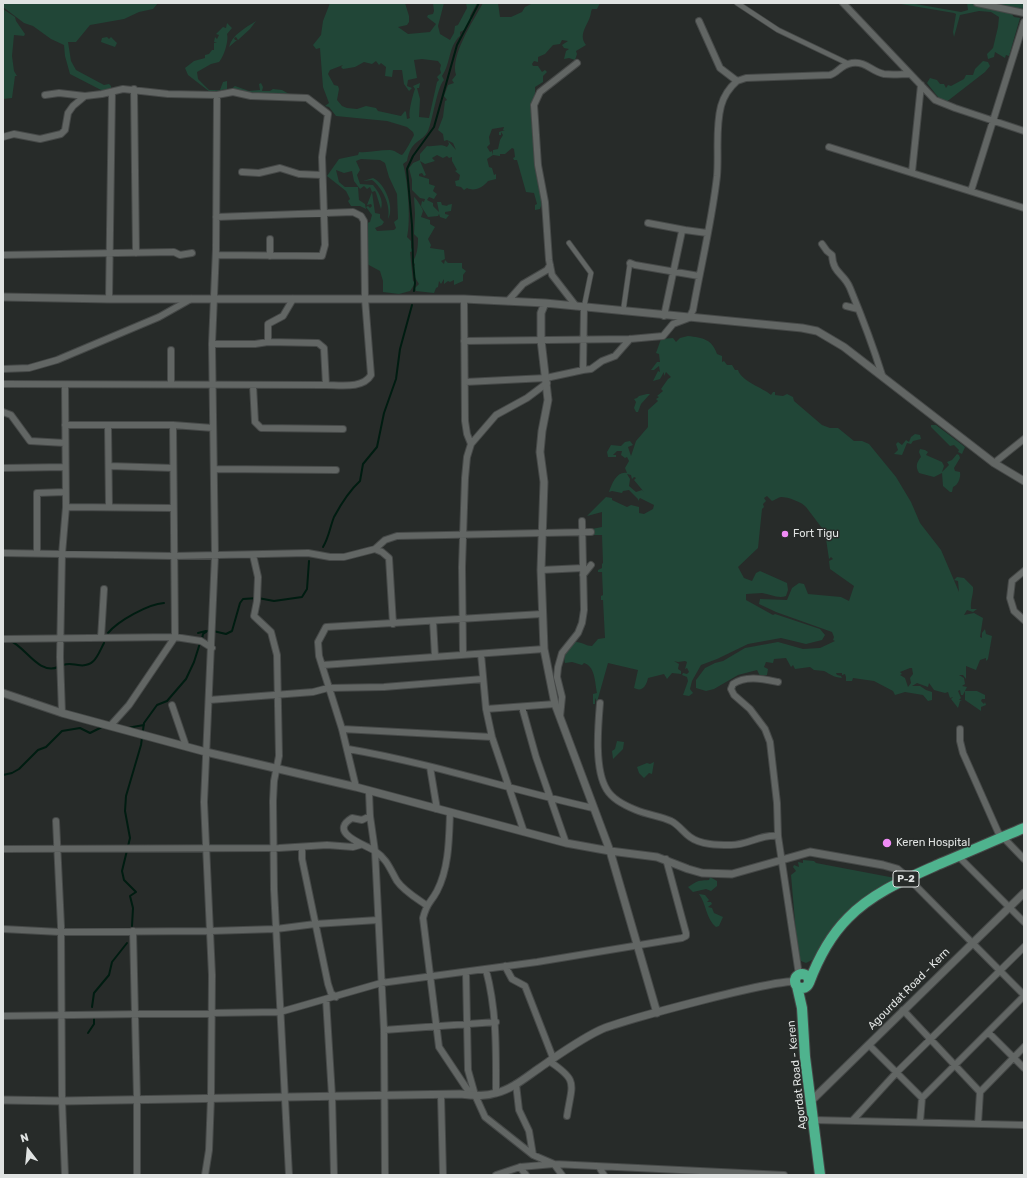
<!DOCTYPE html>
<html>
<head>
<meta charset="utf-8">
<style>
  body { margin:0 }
  #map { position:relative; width:1027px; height:1178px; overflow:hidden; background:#272b29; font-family:Rubik,sans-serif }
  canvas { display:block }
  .frame { position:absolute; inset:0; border:4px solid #e0e3e2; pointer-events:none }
  .north { position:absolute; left:8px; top:1130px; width:40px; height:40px; -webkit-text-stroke:3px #272b29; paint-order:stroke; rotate:344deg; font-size:11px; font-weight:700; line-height:16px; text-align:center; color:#e0e3e2 }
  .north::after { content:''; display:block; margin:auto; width:14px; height:18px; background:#e0e3e2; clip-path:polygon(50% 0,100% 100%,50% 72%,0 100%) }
</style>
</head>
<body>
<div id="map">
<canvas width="1027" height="1178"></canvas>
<div class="frame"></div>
<div class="north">N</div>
</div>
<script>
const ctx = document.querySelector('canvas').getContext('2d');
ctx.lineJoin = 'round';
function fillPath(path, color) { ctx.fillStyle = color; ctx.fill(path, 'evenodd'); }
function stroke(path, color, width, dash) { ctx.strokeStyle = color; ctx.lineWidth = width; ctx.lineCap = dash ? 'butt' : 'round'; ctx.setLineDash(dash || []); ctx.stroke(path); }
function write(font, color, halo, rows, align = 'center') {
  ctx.font = font + ' Rubik,sans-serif'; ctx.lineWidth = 3; ctx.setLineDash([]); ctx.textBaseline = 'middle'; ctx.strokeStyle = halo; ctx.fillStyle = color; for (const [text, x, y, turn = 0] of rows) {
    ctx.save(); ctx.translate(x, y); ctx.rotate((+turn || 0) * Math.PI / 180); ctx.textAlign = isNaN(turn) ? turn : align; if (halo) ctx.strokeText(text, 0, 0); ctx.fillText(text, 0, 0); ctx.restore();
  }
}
fillPath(new Path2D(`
  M3 3H158L153 9 139 12 124 19 90 25 76 42H68L71 61 76 70 104 85 109 84 111 86V88L103 91 70 74 65 56 64 45 51 39 33 26 24 23 3 7Z
  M330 3H405L409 16V22L407 25 398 27 408 34 430 32 436 24 427 17 428 15 433 14 434 11 433 3H444L438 26 440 34 450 40 454 33 455 26 458 25 467 8 466 3H477L470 16 472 20 468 23 466 29 460 32V36C448 47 451 63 442 76L444 80C437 87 433 119 428 131 422 143 411 139 407 161L403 164C408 180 411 222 407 237L411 241V248L414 251 410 252 413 281 416 282 410 291 399 294 383 292V281L380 271 367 264V223L370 222 372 215 366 207 368 206 370 208 372 206 371 204 367 205 372 192 370 187 367 189 364 186 360 189 354 181 352 171 344 173 336 170 339 182 345 187H358L359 200 365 204 366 209 360 206H351L348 201 350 199 346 191 327 176 339 159 358 155 359 152C368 153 379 150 390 150 395 150 398 154 402 155 405 153 412 139 414 135L413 132 407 127 387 121 336 116 329 107 325 106 329 103 323 87 320 48 316 49 313 45 321 35 323 21ZM422 59 438 61 441 65 440 69 441 73 437 77 439 80 437 82 429 118 419 117 420 99 417 88H419L420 83 413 86 415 89C413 94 408 113 410 118L407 119 406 112 405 111 401 116 378 111 376 108 366 106 357 109 347 108 342 106 337 100 339 89 338 86 334 85 328 74 330 70 343 65 341 67 343 69 355 67 364 62 372 64 376 61 379 65 381 63 386 67 385 76 392 77 393 70H402L404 84 409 91 412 88 407 86 408 80 417 78 414 60ZM361 159 380 160 385 163 389 177 397 194 398 219 394 222 396 228 394 230 377 231 375 228 382 225 384 222 380 218V214L375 213 372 192 375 191 376 193 381 209C384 200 378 191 373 185L360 184 357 175 360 170 356 161Z
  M483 3H498L500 17H511L522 12 525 7 533 3H600L597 9H592L591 12C590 24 577 33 586 45L576 51 577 54 575 60 569 58 564 59 566 51 569 49 564 48 562 45 568 41 562 40 560 44 553 45 545 54 538 57V62L534 61 532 64 533 66H538L542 72 545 70 547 72 543 76V82L535 87C536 93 532 109 532 117 531 135 536 154 538 172L536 174 543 200 540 209 535 210V205L537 204 534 193 526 192 517 160H514L513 158 515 157 514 149 512 148 505 154H500V156L493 155V150L498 149 500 140 503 135 501 132V135H499V132L505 130H503L504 127 492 129 489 137 490 144 487 147 490 152 492 151 493 155 487 159 489 167 492 168 494 175 496 174V179L488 181C483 187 475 192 467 188L464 190 461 187 456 186 455 181 459 180 460 175 455 171 457 170 452 161V157L449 158 447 156 443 158 437 155 432 158 435 161 425 164 420 161 426 175 424 176 422 173 419 174V176L429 179V184L435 186 433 191 437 194 434 199 429 197 427 200 433 203V206L439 212 437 202H441L442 205 448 206 447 205 452 204 451 211 445 212V214L449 215 446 219 440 217 439 214 438 216 428 217 421 206 422 201 424 202 425 199 420 198 412 190V180L409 168 413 163 420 160V154L427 146C434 147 441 143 447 147L449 144 448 141 456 150 453 143 447 140 444 141 443 134 438 130 443 117 445 101 447 100 444 96 448 85 454 83 452 80 456 75C450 56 473 21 483 3Z
  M895 3H910L961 12 968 10 967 3H976L1011 13 1014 17 1020 18 1009 56 1006 55 1005 58 995 52 994 57 988 59 987 54 993 48 998 27 999 17 991 12 979 11 960 15 954 37 953 32 956 14 954 13Z
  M980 3H1024L1022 11Z
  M3 9 15 17 16 21 25 34 24 36 14 35 12 56 14 71 17 76H15L12 98 3 99Z
  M256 21 250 29 238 40 236 37 234 38 235 40H237L229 47C232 35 245 28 256 21Z
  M227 23 232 28 227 34C229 40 224 57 219 62L211 64 197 72 198 79 209 90H220L223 82 227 81V89L210 92 188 75 185 68 194 61 205 58V55L209 54 212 50H214V43L217 42H214L215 37 217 39 219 35 216 34 223 27 226 28Z
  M107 37 109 39 111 37 117 43 115 47 101 42 102 38Z
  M983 61 988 62 990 66 985 72 945 103 938 97 927 83 930 78 937 80 940 84H944L946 88 948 85 951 86 964 79 966 75H973L975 69Z
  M261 83 263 87 262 91H270L273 89 282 90 289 94 254 93 231 89 235 86 249 91 260 90 259 84Z
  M373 178C385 183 395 208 388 219 391 206 383 188 372 180L363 181Z
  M414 197C416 198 423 209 423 211L421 217 430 220V224L435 227 428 239 431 245 430 248 444 250 445 259 441 261 444 264 445 260 448 263H462V268L466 271 463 275V281L454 285V280L450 282 448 281 444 284V279L441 284 439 281 438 287 436 288 434 293 416 291 415 288 419 284 414 276 413 267 415 265 413 261C417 255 418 248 418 238L414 234 415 214Z
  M688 336C703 338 712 339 717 354L722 356V362L724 361 727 365H732L735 370H738C742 382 762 387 771 395L773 392H775V395L783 396 787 394 793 397 794 401 822 425 830 428H838L854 441H862L869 444 896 477 911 502 920 523 941 550 959 592 958 581 954 580 957 577 964 578 973 587C974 593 970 601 971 609H977L973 612 967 610 964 615 974 613 983 618 980 637 982 638V633L985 629 986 634 992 636 988 659 986 661V658L980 660 976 670 966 666V679L963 675H959L964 678 965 684 962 686 967 687 963 695H961L960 690 958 691 961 698 959 700H962L960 701 958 708 951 699 953 697 950 698 948 692 945 693 934 690 929 683 928 687 917 683 912 686H920L926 690 932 692V700L928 701 923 695 905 692 895 695 893 691 874 681 853 678 852 681H846V677L845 674 842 675V673H836L837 675 841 676 842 678C833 677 830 674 824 671L814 670 810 667 795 669 793 665 791 667 786 658 774 659 773 663 766 662 764 667 768 669 767 675 760 676 757 670 738 675 714 689 706 691 696 688V680L705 668 715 663 723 661 745 648 778 642 803 649 820 648 835 641 833 640 834 637 832 632 776 612 759 604 760 599 787 600 792 588 799 583 804 584 808 594 841 597 849 601 854 586 830 569 829 561 833 559 831 557 829 559 825 532 806 507C802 502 788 497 781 497 779 497 775 500 772 501L767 496 764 498 766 501 763 504 764 507 762 509 758 548 738 567 744 578 752 581 756 573 760 571 787 583 788 590 786 596C778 599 770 594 762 593 757 593 751 594 746 594V600L773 615 775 614 820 629 825 635 822 640 806 644 781 638 748 644 717 659 701 665 692 681 690 689 693 693 689 696 683 695 688 681 687 677 682 675 683 673 687 674 689 672 687 668 685 669 687 662 685 661 678 662 674 661 679 664 678 669 681 671V674L672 673 667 679 664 674 648 678C646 687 642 692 634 688L638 670 608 663 597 702 595 698V704H593V694L597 693C595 682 595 666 584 663L582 665 572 662 565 663C563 656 566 642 576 642 582 642 586 646 592 646L598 639 605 638 603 600H601V596L603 595 602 572H598V570L602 568V564L603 563 602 535H592V533L587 530 602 527V512L587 516 606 497 612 498V500L627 507 631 505 639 507V513L644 514 653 509 654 505 640 498 638 501V499L629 490 623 491 622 493 612 491 609 492C612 483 617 471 627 473L625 468 629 461 627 457 625 458 621 455 622 451H617L613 455H616V457H608L607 452 611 445 621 446 625 442 630 441 633 445 628 447 631 456 636 441 648 427V410L658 401 656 399 659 397 657 396 663 391 661 389 668 379 671 377 666 372 664 376V372L660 379 653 381 658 371 660 372 659 366 654 370H651L657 362H660L659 354 656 353 661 339 673 338 676 342 680 338ZM627 474 631 475 632 479 634 477 636 478 634 480 644 492 642 490 636 492 629 486 630 479ZM910 668H912L913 674 910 678 911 683 908 687 905 678 900 675 902 674 900 672Z
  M647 394H650L641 404 638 412H636L634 408 636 402 634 399 637 398 639 396Z
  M931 425H936L965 447 962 454 958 452 959 450 954 445 950 446 931 427Z
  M915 434 920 435 921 439 913 441 911 444 907 443 902 455 894 454 898 450 896 444 898 442 902 445 906 440 909 442 911 437Z
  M920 449 925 450 928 452 926 455 942 462 944 466 942 472 949 465 947 462 952 460 957 454 959 455 960 458 954 468 955 471 960 472C961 478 958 485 953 487L952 492H950L943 486 942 473 934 477 919 473C915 466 917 462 921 457L919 452Z
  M965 691H977L985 695V699H982L981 701 984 704 985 702 986 705 981 707V711L965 700Z
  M617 741 624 742 623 749 613 759 612 751 615 749Z
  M654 762 652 774 649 773 644 778 639 773 637 767 647 763 650 764Z
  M803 860 814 861 816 863 895 878 858 902 844 915 814 959 806 963 801 961 798 956 791 875 796 871 793 867 794 865 799 867 798 862 803 863Z
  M710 877 717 881V886L711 891 706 889 693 892 688 887C698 881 695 881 709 880Z
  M699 894 705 895 709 900 707 902H711L712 904 708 907 712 908 714 913 723 917 719 926 716 927C706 919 706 903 699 894Z`), '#214637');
stroke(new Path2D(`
  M414 291 415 283 413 262 412 225 407 169 413 156 434 127 457 45 479 3
  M323 547C329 537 330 527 334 517 341 504 349 491 360 481L363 464 377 447 384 413 396 379 400 349 412 305
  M108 633C118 621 148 604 164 603
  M198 633 206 631
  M202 639 203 634 209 630 226 634 232 631 240 603 243 599 258 598 274 601 302 597 307 589 309 561
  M11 641C26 648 39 675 58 667
  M63 665C69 663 71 664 78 665 95 668 98 654 104 643
  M127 728 144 725
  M3 775 12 773 19 769 38 750 46 747 62 731 80 728 90 733 104 726
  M132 926 133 908 130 896 136 892 124 880 122 871 130 838 125 811 126 796 141 745 144 723 157 705 167 701 186 679 194 662 200 643
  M92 1007 94 993 109 975 112 962 127 943
  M88 1033 94 1024V1019`), '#001c11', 2);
const pedestrian = new Path2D(`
  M737 3 778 30 849 64
  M569 243 591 273 584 307
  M623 312 630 263`);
const minor = new Path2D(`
  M843 3 935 100 955 108 1024 131
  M977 3 1024 13
  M737 81 746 78 830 75C838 73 840 65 852 63 866 61 872 72 884 74 893 75 902 74 910 74
  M134 89 136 253
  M45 95 59 93 85 96
  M3 137 14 134 40 139 61 134 65 130 68 113 73 106 85 96 102 94 123 89 168 94 217 95 233 92 251 96 307 98 328 114 322 157 325 245 322 256 216 255
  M829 147 1024 208
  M242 172 259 173 280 168 299 174 322 175
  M912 172 921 85
  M971 191 1024 22
  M648 223 685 230
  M270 239V256
  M822 244 827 251 832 255C833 274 844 273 850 288 862 317 873 346 882 375
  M3 255 174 252 180 255 192 253
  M630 263 635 265 699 276
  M109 299 112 92
  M464 299 465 421 467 434 471 444
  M508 301 523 284 547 270 550 265
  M576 306 552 275 549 260 545 202 538 165 534 105 540 92 577 63
  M846 306 858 309
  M664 316 682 231 685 230 707 233
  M464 341 630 339 663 336 673 324 689 318 693 310C701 265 712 221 717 176 719 153 715 129 721 106 724 95 729 88 737 81L720 68 699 21
  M268 342V324L283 316 293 299
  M212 344H255L268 342 318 343 324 348 326 385
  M171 350V384
  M3 369 29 368 57 360 159 317 191 299
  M583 370 584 307
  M465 382 546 378 583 370 591 369 602 361 615 356 630 339
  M3 384 326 385C340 385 363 389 371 375L365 299 364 221 361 216 353 212 216 217
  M253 385 255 422 261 428 343 429
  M3 412 11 415 30 441 65 443
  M65 425H173L213 428
  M108 425 109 507
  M994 463 1024 439
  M109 466 173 468
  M3 468 65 467
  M215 469 336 470
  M66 507 173 508
  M375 549 382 552 389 558 393 624
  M3 553 173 556 308 553 330 557H344L375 549 385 540 397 536 591 532
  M37 553V493L65 492
  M253 555 258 577 257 601 254 616 271 632 277 655 279 756 274 781 273 801 274 889 289 1175
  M541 570 583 568
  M1024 571 1012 581 1010 598 1014 611 1024 620
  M583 575 591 565
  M433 621 435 656
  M101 638 104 589
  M3 639 175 637 201 641 212 648
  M463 654 462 567 465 478 467 457 471 444 496 415 527 398 547 383
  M481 654 486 709 492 737 524 832
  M323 665 544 649
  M778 682C763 679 746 675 733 684L731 689 734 695 750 709 765 729 770 742 777 803 778 836 799 975
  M209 700 313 692 328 688 384 687 483 679
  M600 703C598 726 594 770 607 790 613 800 626 806 636 810 648 815 660 816 671 821 679 825 683 832 690 837 701 845 718 845 731 845 748 845 761 834 778 836
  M172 705 186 746
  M522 707 536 757 566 843
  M486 709 555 704
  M62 713 60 657 62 554 66 507 65 385
  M560 717 562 697 557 677 558 667 562 653 578 633 582 623 584 610 582 521
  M111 725 129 705 175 637 173 425
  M342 729 492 737
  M960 729V741L963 753 998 832 1024 859
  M348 749C430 763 511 790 593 808
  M430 767 437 809
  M356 787 342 729 319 656 318 642 326 627 542 614
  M369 792 370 816 362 820 352 818C327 833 366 845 375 851L384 1030 385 1175
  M450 813C449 839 449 868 437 891 430 904 427 902 423 918L439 1047 471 1095
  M370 816 375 851C387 859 390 869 397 881 404 891 416 898 426 905
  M56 821 61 926 62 1101 65 1175
  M302 847V859L328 984 331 993 336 997
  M3 849 279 848 327 845 353 847 360 845
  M958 856 1024 922
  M908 878 1024 995
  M3 929 60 932 210 931 276 929 315 924 378 920
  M133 931 137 1099V1175
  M505 966 512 979 525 986 553 1058
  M486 970C497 1011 496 1051 496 1093
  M466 973 468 1070 475 1095 485 1117 533 1155
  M326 999 332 1096 334 1175
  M903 1010 980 1092
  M3 1016 280 1012 381 983 537 962 682 938 686 936V933L666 859
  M384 1030 496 1022
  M989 1033 1024 1068
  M869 1045 922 1098
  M549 1061C579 1081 572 1083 567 1116
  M516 1084 519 1110 529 1131 533 1155 554 1164 784 1175
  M441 1095 443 1175
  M813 1120 1024 1125
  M853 1120 897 1072 1024 947
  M920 1122 922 1098 1024 996
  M978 1124 980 1092 1024 1047
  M520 1167 526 1175
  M599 1167 604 1175
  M205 1175 209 1150 211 1097 212 975 204 802 215 555 212 344 216 249 217 95
  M496 1175 520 1167 554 1164 562 1175`);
const tertiary = new Path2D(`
  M3 297 109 299H464L545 303 802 328 817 331 844 347 994 463 1024 481
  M545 303 541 313V340L548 400 542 431 540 452 544 482 541 570 544 649 555 704 610 851 657 1013
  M3 693 62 713 206 752 356 787 566 843 610 851 657 857 688 869 702 873 732 874 810 852 883 865 897 869 908 878
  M3 1100 62 1101 460 1094C472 1095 484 1097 496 1093 512 1089 525 1078 538 1069 558 1055 579 1040 600 1030 619 1021 783 977 795 982
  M810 1102 1024 893`);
const trunk = new Path2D(`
  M795 981a7 7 0 1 1 14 0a7 7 0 1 1-14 0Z
  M809 983C818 959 830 936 848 918 872 893 906 879 937 865 966 853 995 840 1024 828
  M797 986 802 1008 805 1057 820 1175`);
stroke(pedestrian, '#464948', 6);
stroke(minor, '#464948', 8);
stroke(tertiary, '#464948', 9);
stroke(trunk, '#464948', 12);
stroke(pedestrian, '#626664', 4.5);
stroke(minor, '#626664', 6);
stroke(tertiary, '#626664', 7);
stroke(trunk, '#4fb38e', 10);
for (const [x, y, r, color] of [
  [785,534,4,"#f08bf5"],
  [887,843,5,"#f08bf5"]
]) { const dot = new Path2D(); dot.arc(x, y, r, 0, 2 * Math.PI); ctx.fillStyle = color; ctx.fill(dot); stroke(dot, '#272b29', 1.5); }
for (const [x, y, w] of [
  [906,879,26]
]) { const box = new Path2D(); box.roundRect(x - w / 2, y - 8, w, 16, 3); ctx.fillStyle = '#272b29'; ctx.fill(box); stroke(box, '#e0e3e2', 1); }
write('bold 10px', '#e0e3e2', null, [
  ["P-2",906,879]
]);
write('11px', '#e0e3e2', '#272b29', [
  ["Fort Tigu",793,534],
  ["Keren Hospital",896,843]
], 'left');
write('11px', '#e0e3e2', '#272b29', [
  ["Agourdat Road - Kern",909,989,-45],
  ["Agordat Road - Keren",797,1075,-96]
]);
</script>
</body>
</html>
